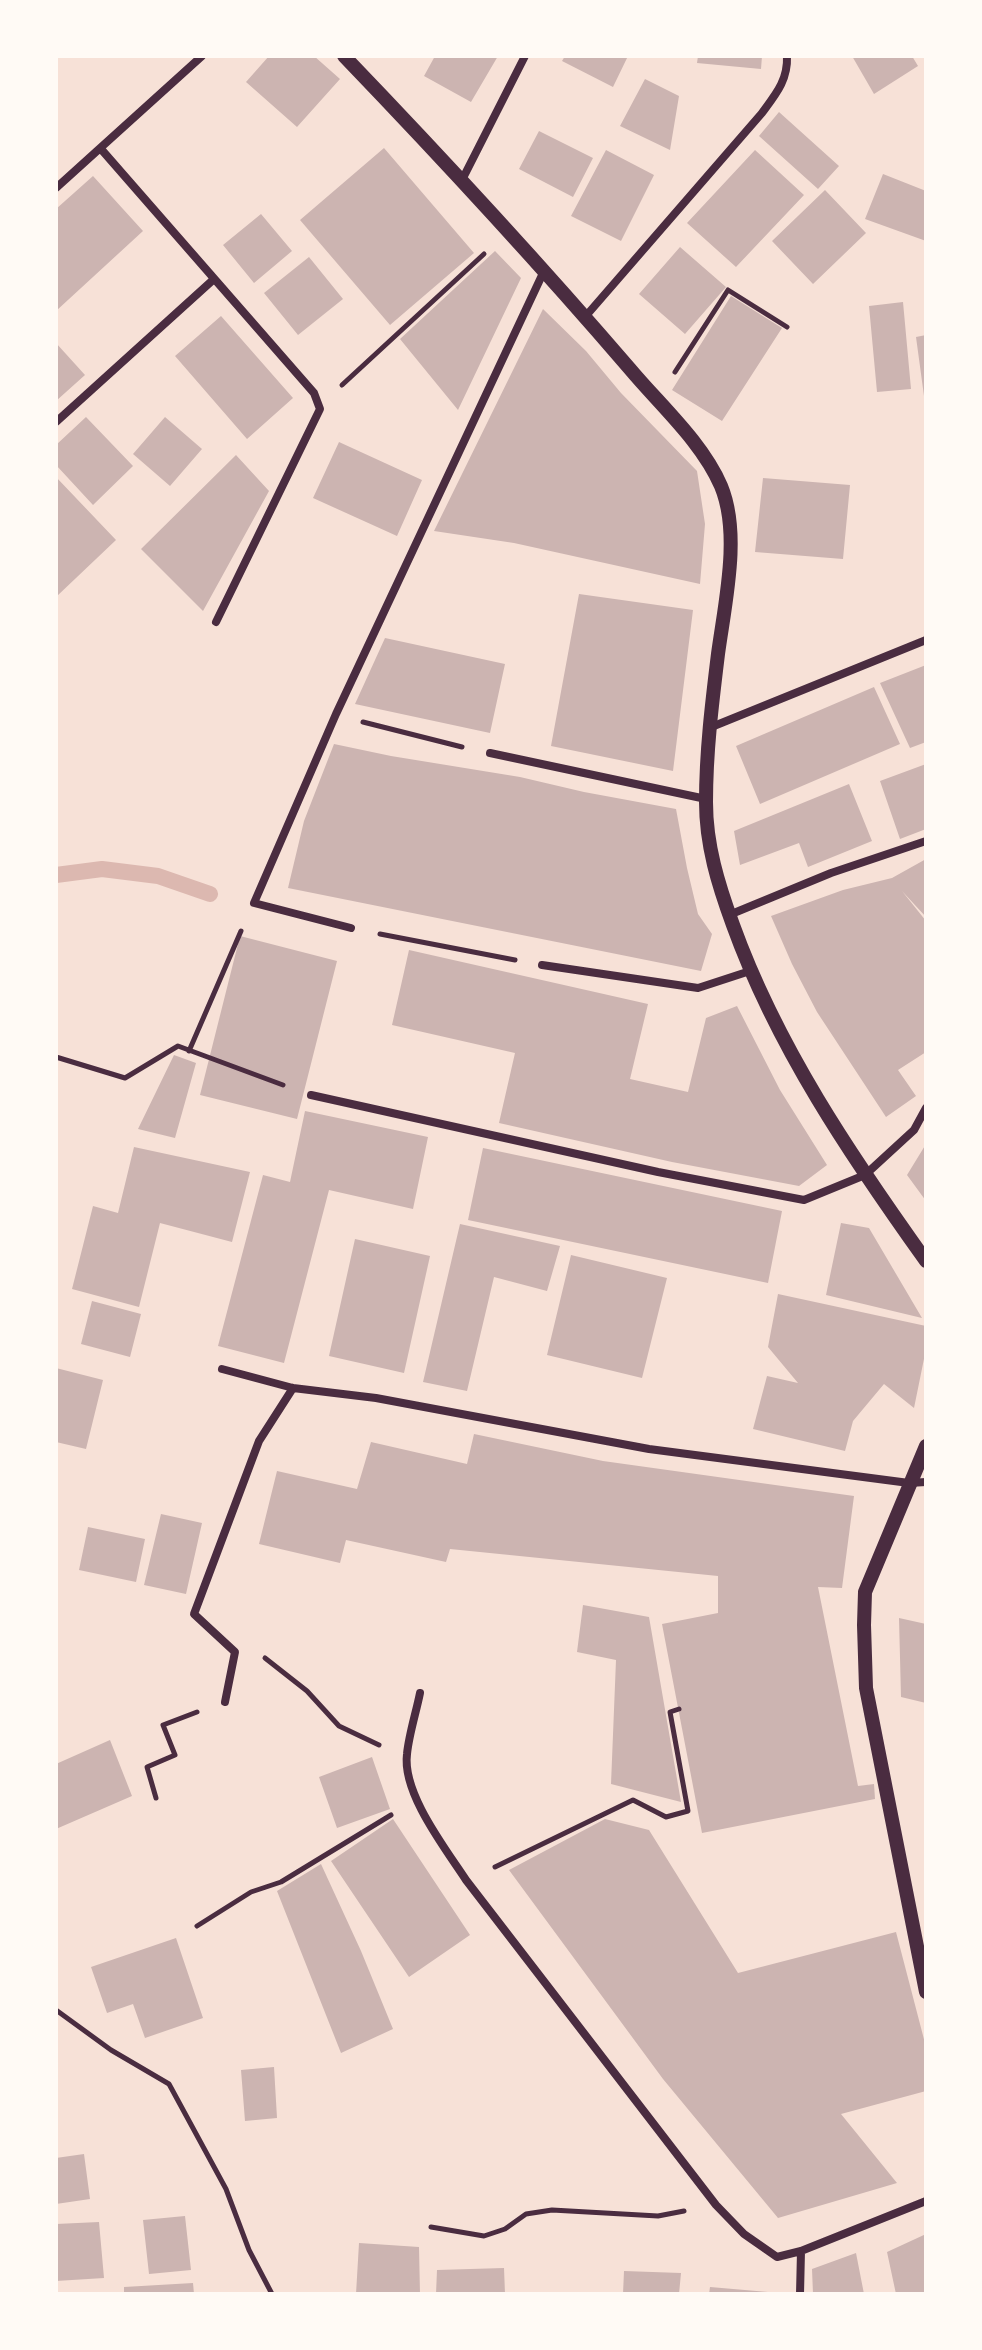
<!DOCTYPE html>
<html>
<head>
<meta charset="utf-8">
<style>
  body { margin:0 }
  #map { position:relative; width:982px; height:2350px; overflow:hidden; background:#f7e1d7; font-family:Poppins,sans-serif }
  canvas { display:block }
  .frame { position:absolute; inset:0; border:58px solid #fffaf5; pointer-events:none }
</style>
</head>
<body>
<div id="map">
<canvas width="982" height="2350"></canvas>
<div class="frame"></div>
</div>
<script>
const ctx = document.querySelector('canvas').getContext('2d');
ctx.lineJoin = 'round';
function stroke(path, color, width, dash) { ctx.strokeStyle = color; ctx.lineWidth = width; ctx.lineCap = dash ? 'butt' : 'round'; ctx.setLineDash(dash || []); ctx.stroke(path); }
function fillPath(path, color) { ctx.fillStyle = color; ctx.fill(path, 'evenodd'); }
stroke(new Path2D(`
  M56 875 102 869 158 876 210 894`), '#dcb8b0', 16);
fillPath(new Path2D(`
  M269 56H314L340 79 297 127 246 82Z
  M435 56H498L471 102 424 76Z
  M565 56H628L613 87 562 61Z
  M698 56H762L761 69 697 63Z
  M852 56H912L918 66 874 94Z
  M645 79 679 96 670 150 620 126Z
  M779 112 839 166 818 189 759 136Z
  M539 131 593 158 573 197 519 169Z
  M384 148 474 253 390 325 300 220Z
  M606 150 654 175 621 241 571 216Z
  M755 150 804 195 736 267 687 223Z
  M883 174 926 191V241L865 219Z
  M93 176 143 231 56 311V209Z
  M825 190 866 233 813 284 772 241Z
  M261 214 292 251 254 283 223 245Z
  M680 247 726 287 685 334 639 294Z
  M495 251 521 278 458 410 400 339Z
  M309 257 343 299 298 335 264 293Z
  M731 296 782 328 722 421 672 390Z
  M903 302 911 389 877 392 869 306Z
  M543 309 586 351 621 393 697 471 705 524 700 584 514 543 434 531Z
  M221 316 293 398 247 439 175 356Z
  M926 335V396H924L916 337Z
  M56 343 85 375 56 401Z
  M86 417 133 466 93 505 56 465V445Z
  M165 417 202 449 170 486 133 454Z
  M339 442 422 480 397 536 313 498Z
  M236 455 269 491 203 611 141 549Z
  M56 477 116 540 56 597Z
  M763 478 850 485 843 559 755 552Z
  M579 594 693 610 673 771 551 746Z
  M385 638 505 664 490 733 355 704Z
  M926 665V742L910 748 880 683Z
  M874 687 900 744 760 804 736 746Z
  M334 744 391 756 520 777 584 792 676 809 687 868 698 914 712 934 701 971 288 888 304 821Z
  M926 764V829L900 839 880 781Z
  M849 784 872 841 808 867 799 843 740 865 734 831Z
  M926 859V917L902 891 926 921V1052L898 1070 916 1096 886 1117 817 1012 792 964 771 916 843 890 892 878Z
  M240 936 337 961 297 1119 200 1095Z
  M409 950 648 1004 630 1079 688 1092 706 1018 737 1006 780 1090 827 1165 799 1186 672 1162 499 1123 515 1053 392 1025Z
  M174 1055 196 1063 175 1138 138 1129Z
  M305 1111 428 1137 413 1209 329 1190 284 1363 218 1346 263 1175 290 1182Z
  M926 1144V1201L907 1175Z
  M134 1147 250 1172 232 1242 160 1223 139 1307 72 1289 93 1206 118 1213Z
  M483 1148 782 1211 768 1283 468 1220Z
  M841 1223 869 1228 922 1318 826 1295Z
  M460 1224 560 1246 547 1291 494 1277 467 1391 423 1382Z
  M355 1239 430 1256 404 1373 329 1356Z
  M571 1255 667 1278 642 1378 547 1355Z
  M778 1294 926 1326V1349L914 1408 884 1384 853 1421 845 1451 753 1429 767 1376 798 1383 768 1347Z
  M92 1301 141 1314 130 1357 81 1344Z
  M56 1368 103 1380 86 1449 56 1442Z
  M474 1434 603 1461 854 1496 842 1588 818 1587 858 1786 874 1784 875 1799 702 1833 662 1624 718 1613V1576L450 1549 446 1562 346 1540 340 1563 259 1544 277 1471 357 1489 371 1442 467 1464Z
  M161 1514 202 1523 186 1594 144 1585Z
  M88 1527 145 1539 136 1582 79 1570Z
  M583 1605 649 1617 681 1802 611 1784 616 1660 577 1652Z
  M899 1618 926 1624V1703L901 1697Z
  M110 1740 132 1796 56 1829V1764Z
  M372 1757 390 1809 337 1828 319 1777Z
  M393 1819 470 1935 409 1977 331 1861Z
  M605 1819 649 1830 738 1973 896 1932 926 2047V2091L841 2114 897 2183 778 2218 663 2079 509 1870Z
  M321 1864 361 1951 393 2029 341 2053 277 1891Z
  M176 1938 203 2018 145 2038 133 2004 107 2013 91 1967Z
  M274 2067 277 2118 245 2121 241 2070Z
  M84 2154 90 2199 56 2204V2158Z
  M185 2216 191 2270 149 2274 143 2220Z
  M99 2222 104 2278 56 2281V2224Z
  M926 2234V2294H896L887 2252Z
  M359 2243 419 2247 420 2294H356Z
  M856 2253 864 2294H813L812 2269Z
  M504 2268 505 2294H436L437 2270Z
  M624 2271 681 2273 679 2294H623Z
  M193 2283 194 2294H124V2287Z
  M710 2287 768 2292 767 2294H709Z`), '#ccb4b1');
stroke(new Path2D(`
  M675 372 728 290 787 327
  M342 385 484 254
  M363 722 462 747
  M380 934 515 960
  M189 1051 241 931
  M56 1057 125 1078 178 1046 283 1085
  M265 1658 307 1691 339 1726 379 1745
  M156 1798 147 1767 175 1755 163 1725 197 1712
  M495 1867 633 1800 666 1817 688 1811 670 1712 679 1709
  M197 1926 251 1892 281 1882 391 1815
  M56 2010 111 2050 169 2084 226 2189 249 2250 272 2294
  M431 2227 484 2236 505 2229 526 2214 552 2210 658 2216 684 2211`), '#4a2c40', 5);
stroke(new Path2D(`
  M101 149 314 393 320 409 216 622
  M462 180 525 56
  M56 188 202 56
  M585 317 762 113C776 94 788 80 787 56
  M56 422 214 279
  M709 728 926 640
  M490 753 706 799
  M729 915 831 873 926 841
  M351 928 254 903 336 714 544 271
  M542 965 698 988 750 971
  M311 1095 658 1172 804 1200 865 1175 914 1130 926 1108
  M222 1369 293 1388 376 1398 649 1449 909 1483 926 1482
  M420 1693C416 1713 409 1734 407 1754 402 1793 445 1848 466 1880L716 2205 744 2234 777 2257 801 2251 926 2201
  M225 1702 235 1652 194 1614 259 1441 293 1388
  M800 2294 801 2251`), '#4a2c40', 8);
stroke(new Path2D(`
  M344 56C442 158 538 262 630 369 661 406 702 442 721 486 741 534 725 602 718 654 712 703 706 752 706 802 706 845 718 884 733 925 777 1047 851 1156 926 1261
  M926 1446 865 1592 864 1625 866 1688 926 1992`), '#4a2c40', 14);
</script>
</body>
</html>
